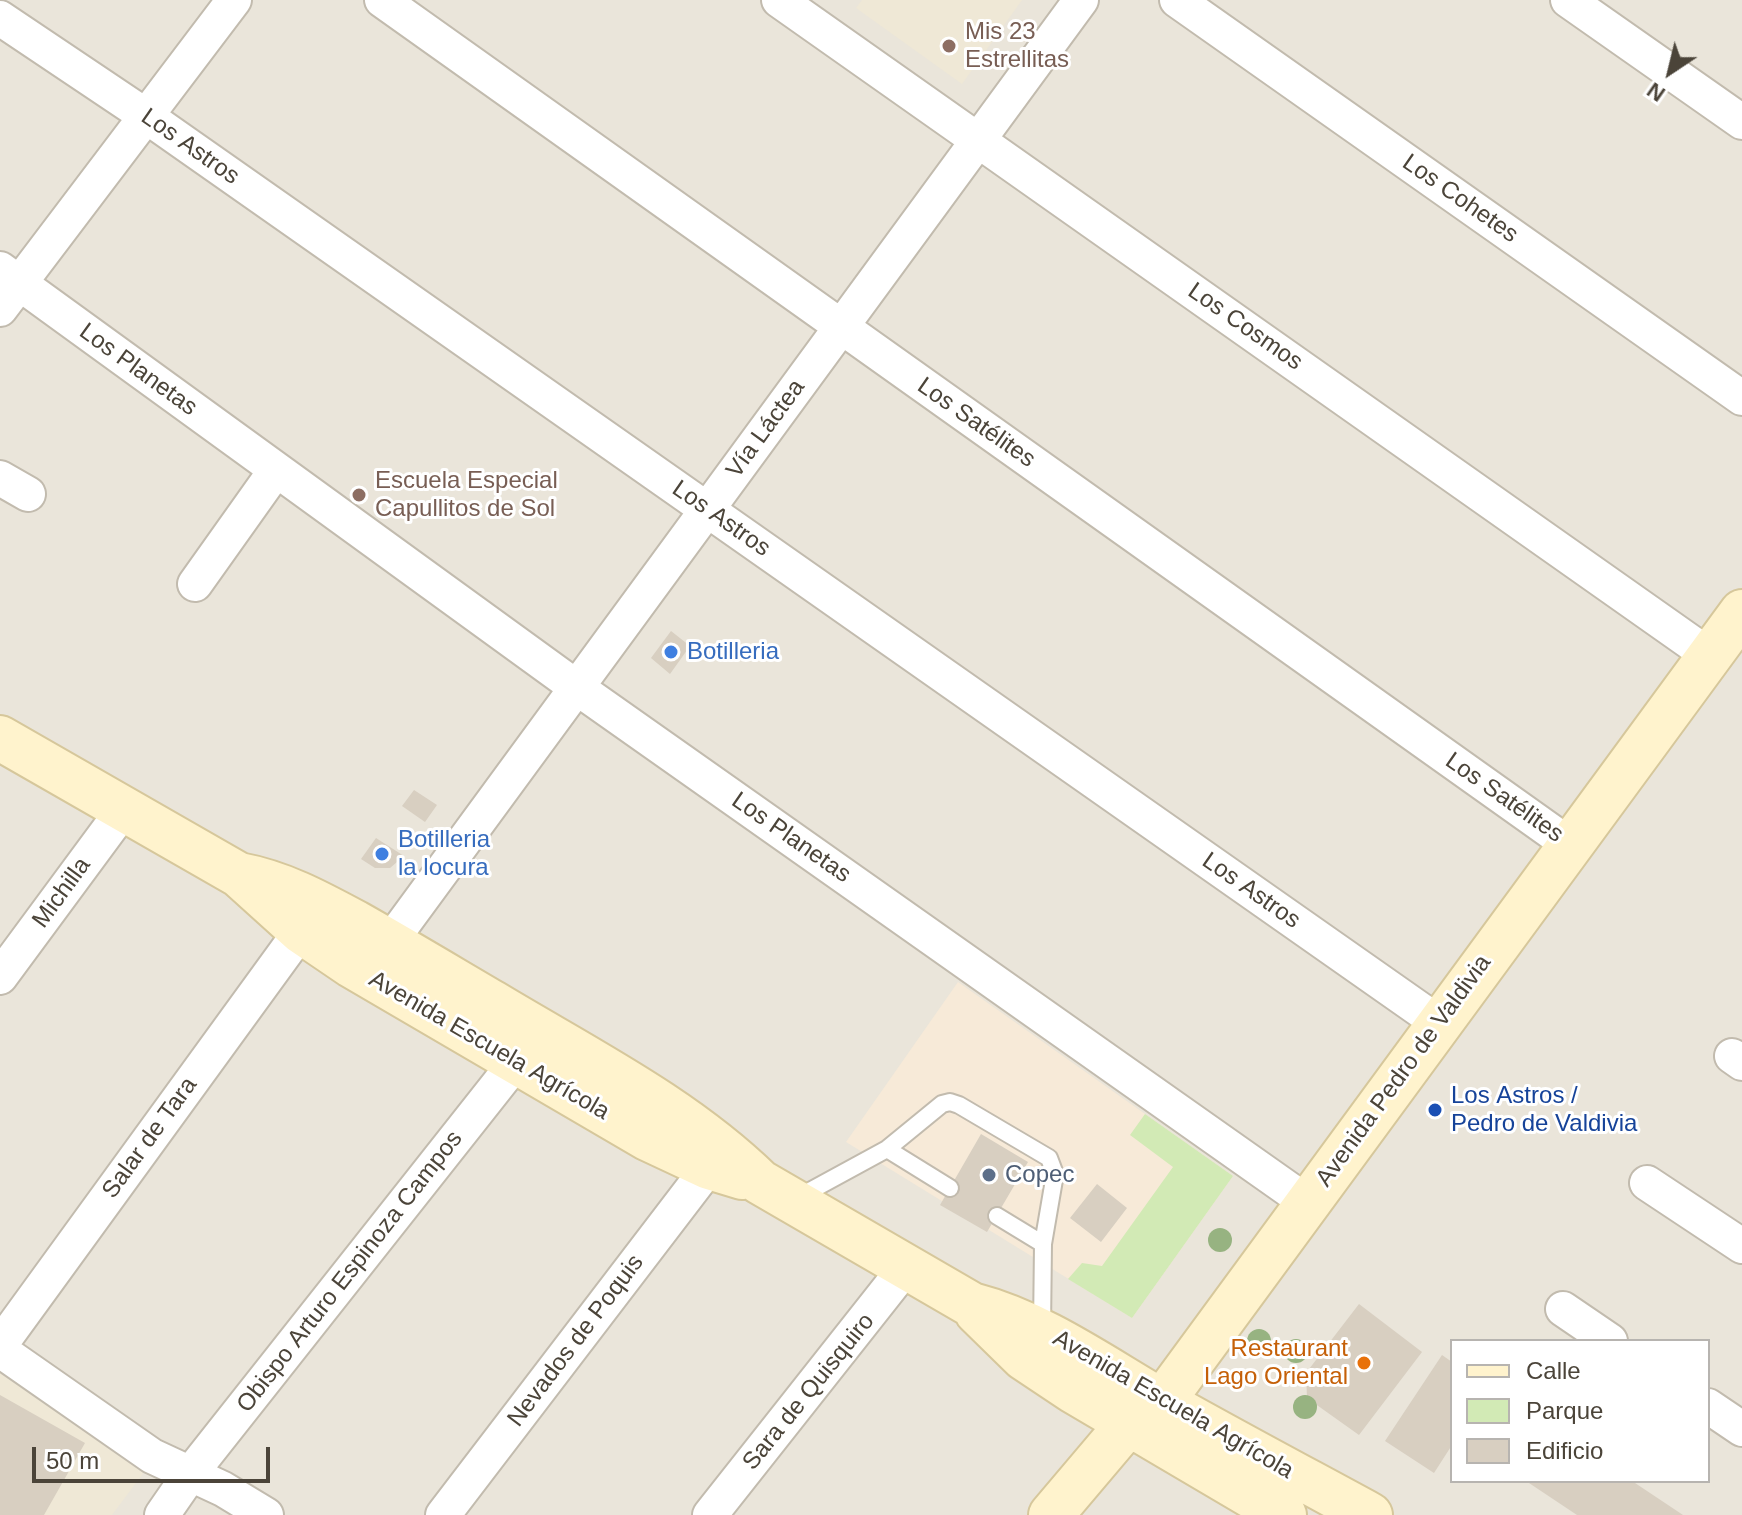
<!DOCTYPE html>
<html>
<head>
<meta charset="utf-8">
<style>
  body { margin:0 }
  #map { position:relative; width:1742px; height:1515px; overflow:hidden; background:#f6f3ec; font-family:Helvetica,sans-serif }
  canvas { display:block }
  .legend { position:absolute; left:1450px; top:1339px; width:260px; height:144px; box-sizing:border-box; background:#fff; border:2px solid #b7b4b0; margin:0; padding:10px 14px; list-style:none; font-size:24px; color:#4b4439 }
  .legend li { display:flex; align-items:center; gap:16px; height:40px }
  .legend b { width:40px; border:2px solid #b7b4b0 }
  .north { position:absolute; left:1630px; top:32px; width:80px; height:80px; -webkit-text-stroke:6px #fff; paint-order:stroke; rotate:215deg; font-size:22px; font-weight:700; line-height:32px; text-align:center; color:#4b4439 }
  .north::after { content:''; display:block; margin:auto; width:28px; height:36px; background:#4b4439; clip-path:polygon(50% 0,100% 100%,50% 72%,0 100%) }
  .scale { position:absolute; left:32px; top:1447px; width:238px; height:36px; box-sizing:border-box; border:4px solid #4b4439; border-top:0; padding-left:10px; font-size:24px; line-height:28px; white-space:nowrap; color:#4b4439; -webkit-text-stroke:6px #fff; paint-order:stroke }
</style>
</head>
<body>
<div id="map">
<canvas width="1742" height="1515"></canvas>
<ul class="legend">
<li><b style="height:10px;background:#fff3cd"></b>Calle</li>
<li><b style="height:22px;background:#d2eab5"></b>Parque</li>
<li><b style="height:22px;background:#d8cfc1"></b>Edificio</li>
</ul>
<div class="north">N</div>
<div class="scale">50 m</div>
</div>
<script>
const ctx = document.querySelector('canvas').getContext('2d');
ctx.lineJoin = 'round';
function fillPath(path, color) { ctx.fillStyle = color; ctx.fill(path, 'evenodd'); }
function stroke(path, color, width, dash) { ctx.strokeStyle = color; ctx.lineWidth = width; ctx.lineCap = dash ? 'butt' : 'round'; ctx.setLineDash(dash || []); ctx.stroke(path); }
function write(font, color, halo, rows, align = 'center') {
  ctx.font = font + ' Helvetica,sans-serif'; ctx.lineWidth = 6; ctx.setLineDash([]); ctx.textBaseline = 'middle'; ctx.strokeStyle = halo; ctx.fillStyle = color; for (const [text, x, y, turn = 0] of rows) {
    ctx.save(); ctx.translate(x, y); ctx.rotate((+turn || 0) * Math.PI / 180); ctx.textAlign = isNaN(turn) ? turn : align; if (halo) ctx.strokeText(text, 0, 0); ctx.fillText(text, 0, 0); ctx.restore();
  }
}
fillPath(new Path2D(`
  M0 0H1742V1515H0ZM1452 1341H1708V1481H1452Z`), '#eae5da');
fillPath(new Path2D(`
  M958 982 1233 1176 1132 1318 846 1142Z`), '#f7ead8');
fillPath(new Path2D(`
  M862 0H1022L962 84 856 8Z
  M0 1371 145 1471 112 1515H0Z`), '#efe8d6');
fillPath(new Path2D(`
  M1145 1114 1233 1176 1132 1318 1068 1279 1082 1263 1102 1266 1173 1167 1130 1135Z`), '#d2eab5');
fillPath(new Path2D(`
  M671 631 690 646 670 674 651 658Z
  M414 790 437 805 425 822 402 806Z
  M376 838 404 856 390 868H375L361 859Z
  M981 1134 1028 1162 987 1232 940 1205Z
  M1097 1184 1127 1208 1101 1242 1070 1218Z
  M1359 1304 1422 1352 1359 1435 1307 1398 1306 1373Z
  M1442 1355 1452 1362V1445L1434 1473 1385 1441Z
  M0 1395 85 1443 44 1515H0Z
  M1526 1481H1632L1683 1515H1577Z`), '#d8cfc1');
const service = new Path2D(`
  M887 1149 950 1188
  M797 1198 887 1149 942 1104 950 1102 959 1105 1049 1158 1055 1174 1043 1244 1042 1329
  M997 1216 1043 1244`);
const minor = new Path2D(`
  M382 0 1570 845
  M779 0 1710 656
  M1177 0 1742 398
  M1568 0 1742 122
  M0 18 146 116 1439 1023
  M0 269 576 687 1308 1203
  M0 309 234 0
  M0 478 28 494
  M195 584 276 470
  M376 961 1081 0
  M0 977 124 809
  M1732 1056 1742 1063
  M1647 1183 1742 1246
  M1563 1309 1610 1341
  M0 1345 301 931
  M0 1350 152 1456 223 1489 266 1515
  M1708 1406 1742 1429
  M162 1515 191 1473 531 1043
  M443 1515 709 1167
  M710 1515 906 1267`);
const secondary = new Path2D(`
  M0 738 239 875 301 931 351 965 647 1138 709 1167 742 1177
  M239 875C282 883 317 902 356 923 402 949 447 976 493 1003 584 1058 683 1107 760 1182L972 1305C1041 1323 1099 1365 1161 1401 1230 1440 1300 1477 1370 1515
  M977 1312 1024 1358 1072 1390 1284 1515
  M1051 1515 1128 1424 1162 1402 1742 612`);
stroke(service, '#c2bbae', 20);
stroke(minor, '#c2bbae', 38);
stroke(secondary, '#d6c79b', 48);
stroke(service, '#fff', 16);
stroke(minor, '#fff', 34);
stroke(secondary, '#fff3cd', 44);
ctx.fillStyle = '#97b381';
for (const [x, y] of [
  [1220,1240],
  [1259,1341],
  [1296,1351],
  [1305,1407]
]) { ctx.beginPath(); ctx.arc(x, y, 12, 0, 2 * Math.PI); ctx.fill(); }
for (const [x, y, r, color] of [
  [949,46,8,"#8d6e63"],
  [359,495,8,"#8d6e63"],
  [671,652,8,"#3f7fe0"],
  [382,854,8,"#3f7fe0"],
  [1435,1110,8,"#1a4fb4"],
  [989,1175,8,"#5c6f8a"],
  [1364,1363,8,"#e8710a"]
]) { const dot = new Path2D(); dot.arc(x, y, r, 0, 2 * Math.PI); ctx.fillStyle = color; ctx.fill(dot); stroke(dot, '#fff', 3); }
write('24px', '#785e54', '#fff', [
  ["Mis 23",965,32],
  ["Estrellitas",965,60],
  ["Escuela Especial",375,481],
  ["Capullitos de Sol",375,509]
], 'left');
write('24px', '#4b4439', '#fff', [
  ["Los Astros",190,147,35],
  ["Los Cohetes",1460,199,35],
  ["Los Cosmos",1245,327,35],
  ["Los Planetas",138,370,36],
  ["Los Satélites",976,423,35],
  ["Vía Láctea",766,429,-54],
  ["Los Astros",721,519,35],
  ["Los Satélites",1504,798,35],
  ["Los Planetas",791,838,35],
  ["Los Astros",1251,891,35],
  ["Michilla",62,893,-54],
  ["Avenida Escuela Agrícola",489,1046,30],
  ["Avenida Pedro de Valdivia",1404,1071,-54],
  ["Salar de Tara",150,1138,-54],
  ["Obispo Arturo Espinoza Campos",350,1272,-52],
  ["Nevados de Poquis",576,1341,-53],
  ["Sara de Quisquiro",809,1392,-51],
  ["Avenida Escuela Agrícola",1173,1405,30]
]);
write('24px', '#366cbe', '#fff', [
  ["Botilleria",687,652],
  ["Botilleria",398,840],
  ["la locura",398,868]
], 'left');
write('24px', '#164399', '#fff', [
  ["Los Astros /",1451,1096],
  ["Pedro de Valdivia",1451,1124]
], 'left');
write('24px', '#4e5e75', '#fff', [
  ["Copec",1005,1175]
], 'left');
write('24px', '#c56008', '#fff', [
  ["Restaurant",1348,1349],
  ["Lago Oriental",1348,1377]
], 'right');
</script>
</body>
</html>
